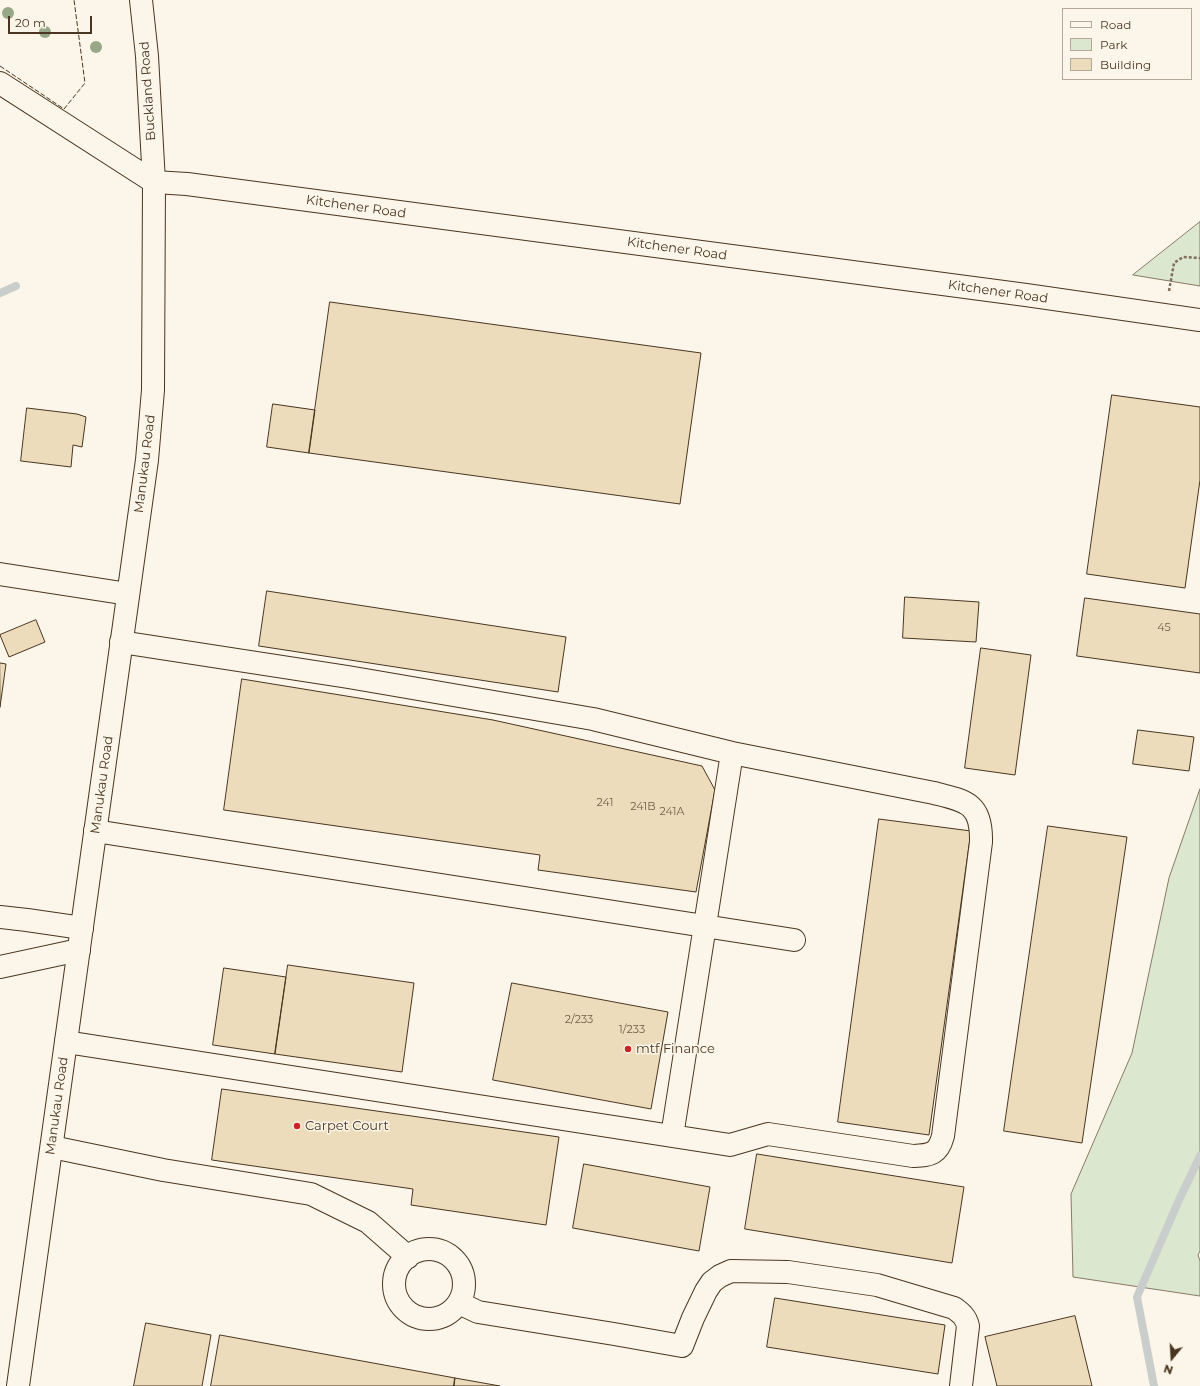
<!DOCTYPE html>
<html>
<head>
<meta charset="utf-8">
<style>
  body { margin:0 }
  #map { position:relative; width:1200px; height:1386px; overflow:hidden; background:#fbf6e9; font-family:Montserrat,sans-serif }
  canvas { display:block }
  .legend { position:absolute; left:1062px; top:8px; width:130px; height:72px; box-sizing:border-box; background:#fbf6e9; border:1px solid #b4a999; margin:0; padding:5px 7px; list-style:none; font-size:12px; color:#4a3520 }
  .legend li { display:flex; align-items:center; gap:8px; height:20px }
  .legend b { width:20px; border:1px solid #b4a999 }
  .north { position:absolute; left:1152px; top:1338px; width:40px; height:40px; -webkit-text-stroke:3px #fbf6e9; paint-order:stroke; rotate:198deg; font-size:11px; font-weight:700; line-height:16px; text-align:center; color:#4a3520 }
  .north::after { content:''; display:block; margin:auto; width:14px; height:18px; background:#4a3520; clip-path:polygon(50% 0,100% 100%,50% 72%,0 100%) }
  .scale { position:absolute; left:8px; top:16px; width:84px; height:18px; box-sizing:border-box; border:2px solid #4a3520; border-top:0; padding-left:5px; font-size:12px; line-height:14px; white-space:nowrap; color:#4a3520; -webkit-text-stroke:3px #fbf6e9; paint-order:stroke }
</style>
</head>
<body>
<div id="map">
<canvas width="1200" height="1386"></canvas>
<ul class="legend">
<li><b style="height:5px;background:#fbf6e9"></b>Road</li>
<li><b style="height:11px;background:#dce7d0"></b>Park</li>
<li><b style="height:11px;background:#ecdcbc"></b>Building</li>
</ul>
<div class="north">N</div>
<div class="scale">20 m</div>
</div>
<script>
const ctx = document.querySelector('canvas').getContext('2d');
ctx.lineJoin = 'round';
function fillPath(path, color) { ctx.fillStyle = color; ctx.fill(path, 'evenodd'); }
function stroke(path, color, width, dash) { ctx.strokeStyle = color; ctx.lineWidth = width; ctx.lineCap = dash ? 'butt' : 'round'; ctx.setLineDash(dash || []); ctx.stroke(path); }
function write(font, color, halo, rows, align = 'center') {
  ctx.font = font + ' Montserrat,sans-serif'; ctx.lineWidth = 3; ctx.setLineDash([]); ctx.textBaseline = 'middle'; ctx.strokeStyle = halo; ctx.fillStyle = color; for (const [text, x, y, turn = 0] of rows) {
    ctx.save(); ctx.translate(x, y); ctx.rotate((+turn || 0) * Math.PI / 180); ctx.textAlign = isNaN(turn) ? turn : align; if (halo) ctx.strokeText(text, 0, 0); ctx.fillText(text, 0, 0); ctx.restore();
  }
}
const green = new Path2D(`
  M1200 222V286L1133 275Z
  M1200 789V1251L1198 1255 1200 1261V1296L1073 1277 1071 1194 1132 1053 1169 878Z`);
fillPath(green, '#dce7d0');
stroke(green, '#887966', 1);
stroke(new Path2D(`
  M0 293 16 286
  M1154 1386 1137 1297 1179 1200 1200 1156`), '#c9cecd', 8);
const building = new Path2D(`
  M330 302 701 353 680 504 309 453Z
  M1112 395 1200 407V480L1185 588 1087 574Z
  M273 404 315 410 309 453 267 447Z
  M27 408 77 414 86 417 82 447 73 445 71 467 21 461Z
  M267 591 566 637 558 692 259 646Z
  M905 597 979 602 976 642 903 638Z
  M1085 598 1200 614V673L1077 656Z
  M36 620 45 642 9 657 0 635Z
  M981 648 1031 655 1015 775 965 768Z
  M0 663 6 664 0 707Z
  M242 679 493 720 702 766 715 790 696 892 538 870 540 855 224 810Z
  M1138 730 1194 737 1189 771 1133 764Z
  M879 819 971 831 929 1135 838 1122Z
  M1048 826 1127 837 1082 1143 1004 1131Z
  M288 965 414 983 402 1072 275 1054Z
  M224 968 286 977 275 1054 213 1045Z
  M512 983 668 1012 651 1109 493 1080Z
  M222 1089 559 1137 546 1225 411 1205 413 1189 212 1160Z
  M757 1154 964 1187 952 1263 745 1229Z
  M584 1164 710 1187 699 1251 573 1228Z
  M775 1298 945 1325 938 1374 767 1347Z
  M1075 1316 1092 1386H997L985 1337Z
  M146 1323 211 1335 202 1386H134Z
  M220 1335 455 1378 454 1386H211Z
  M455 1378 500 1386H454Z`);
fillPath(building, '#ecdcbc');
stroke(building, '#4a3520', 1);
const minor = new Path2D(`
  M0 83 154 182 187 184 1026 295 1200 320
  M0 574 128 594
  M121 642 348 677 593 719 732 753 934 793C966 801 982 803 981 842L943 1136C938 1155 930 1155 913 1156L768 1134 730 1145 672 1136
  M95 831 794 940
  M0 917 27 920 82 928
  M0 967 79 950
  M66 1042 672 1136 732 753
  M52 1147 163 1170 311 1194 368 1222 408 1257
  M394 1284a35 35 0 1 1 70 0a35 35 0 1 1-70 0Z
  M459 1303 478 1312 614 1334 682 1346 693 1318 706 1291 712 1282 720 1276 731 1271 788 1272 877 1285 954 1308C961 1313 966 1317 968 1326L961 1386`);
const major = new Path2D(`
  M18 1386 147 460 153 390 154 182 147 56 141 0`);
stroke(minor, '#4a3520', 24);
stroke(major, '#4a3520', 24);
stroke(new Path2D(`
  M1169 291 1174 263 1183 257 1200 258`), '#7f6f5c', 2.5, [3, 2]);
stroke(minor, '#fbf6e9', 22);
stroke(major, '#fbf6e9', 22);
stroke(new Path2D(`
  M0 66 64 109 85 83 74 0`), '#4a3520', 1, [5, 2]);
ctx.fillStyle = '#96a887';
for (const [x, y] of [
  [8,13],
  [45,32],
  [96,47]
]) { ctx.beginPath(); ctx.arc(x, y, 6, 0, 2 * Math.PI); ctx.fill(); }
for (const [x, y, r, color] of [
  [628,1049,4,"#c62828"],
  [297,1126,4,"#c62828"]
]) { const dot = new Path2D(); dot.arc(x, y, r, 0, 2 * Math.PI); ctx.fillStyle = color; ctx.fill(dot); stroke(dot, '#fbf6e9', 1.5); }
write('11px', '#725f47', null, [
  ["45",1164,628],
  ["241",605,803],
  ["241B",643,807],
  ["241A",672,812],
  ["2/233",579,1020],
  ["1/233",632,1030]
]);
write('13px', '#4a3520', '#fbf6e9', [
  ["Buckland Road",148,91,-94],
  ["Kitchener Road",356,207,8],
  ["Kitchener Road",677,249,8],
  ["Kitchener Road",998,292,8],
  ["Manukau Road",145,464,-83],
  ["Manukau Road",102,785,-82],
  ["Manukau Road",57,1106,-82]
]);
write('13px', '#4a3520', '#fbf6e9', [
  ["mtf Finance",636,1049],
  ["Carpet Court",305,1126]
], 'left');
</script>
</body>
</html>
